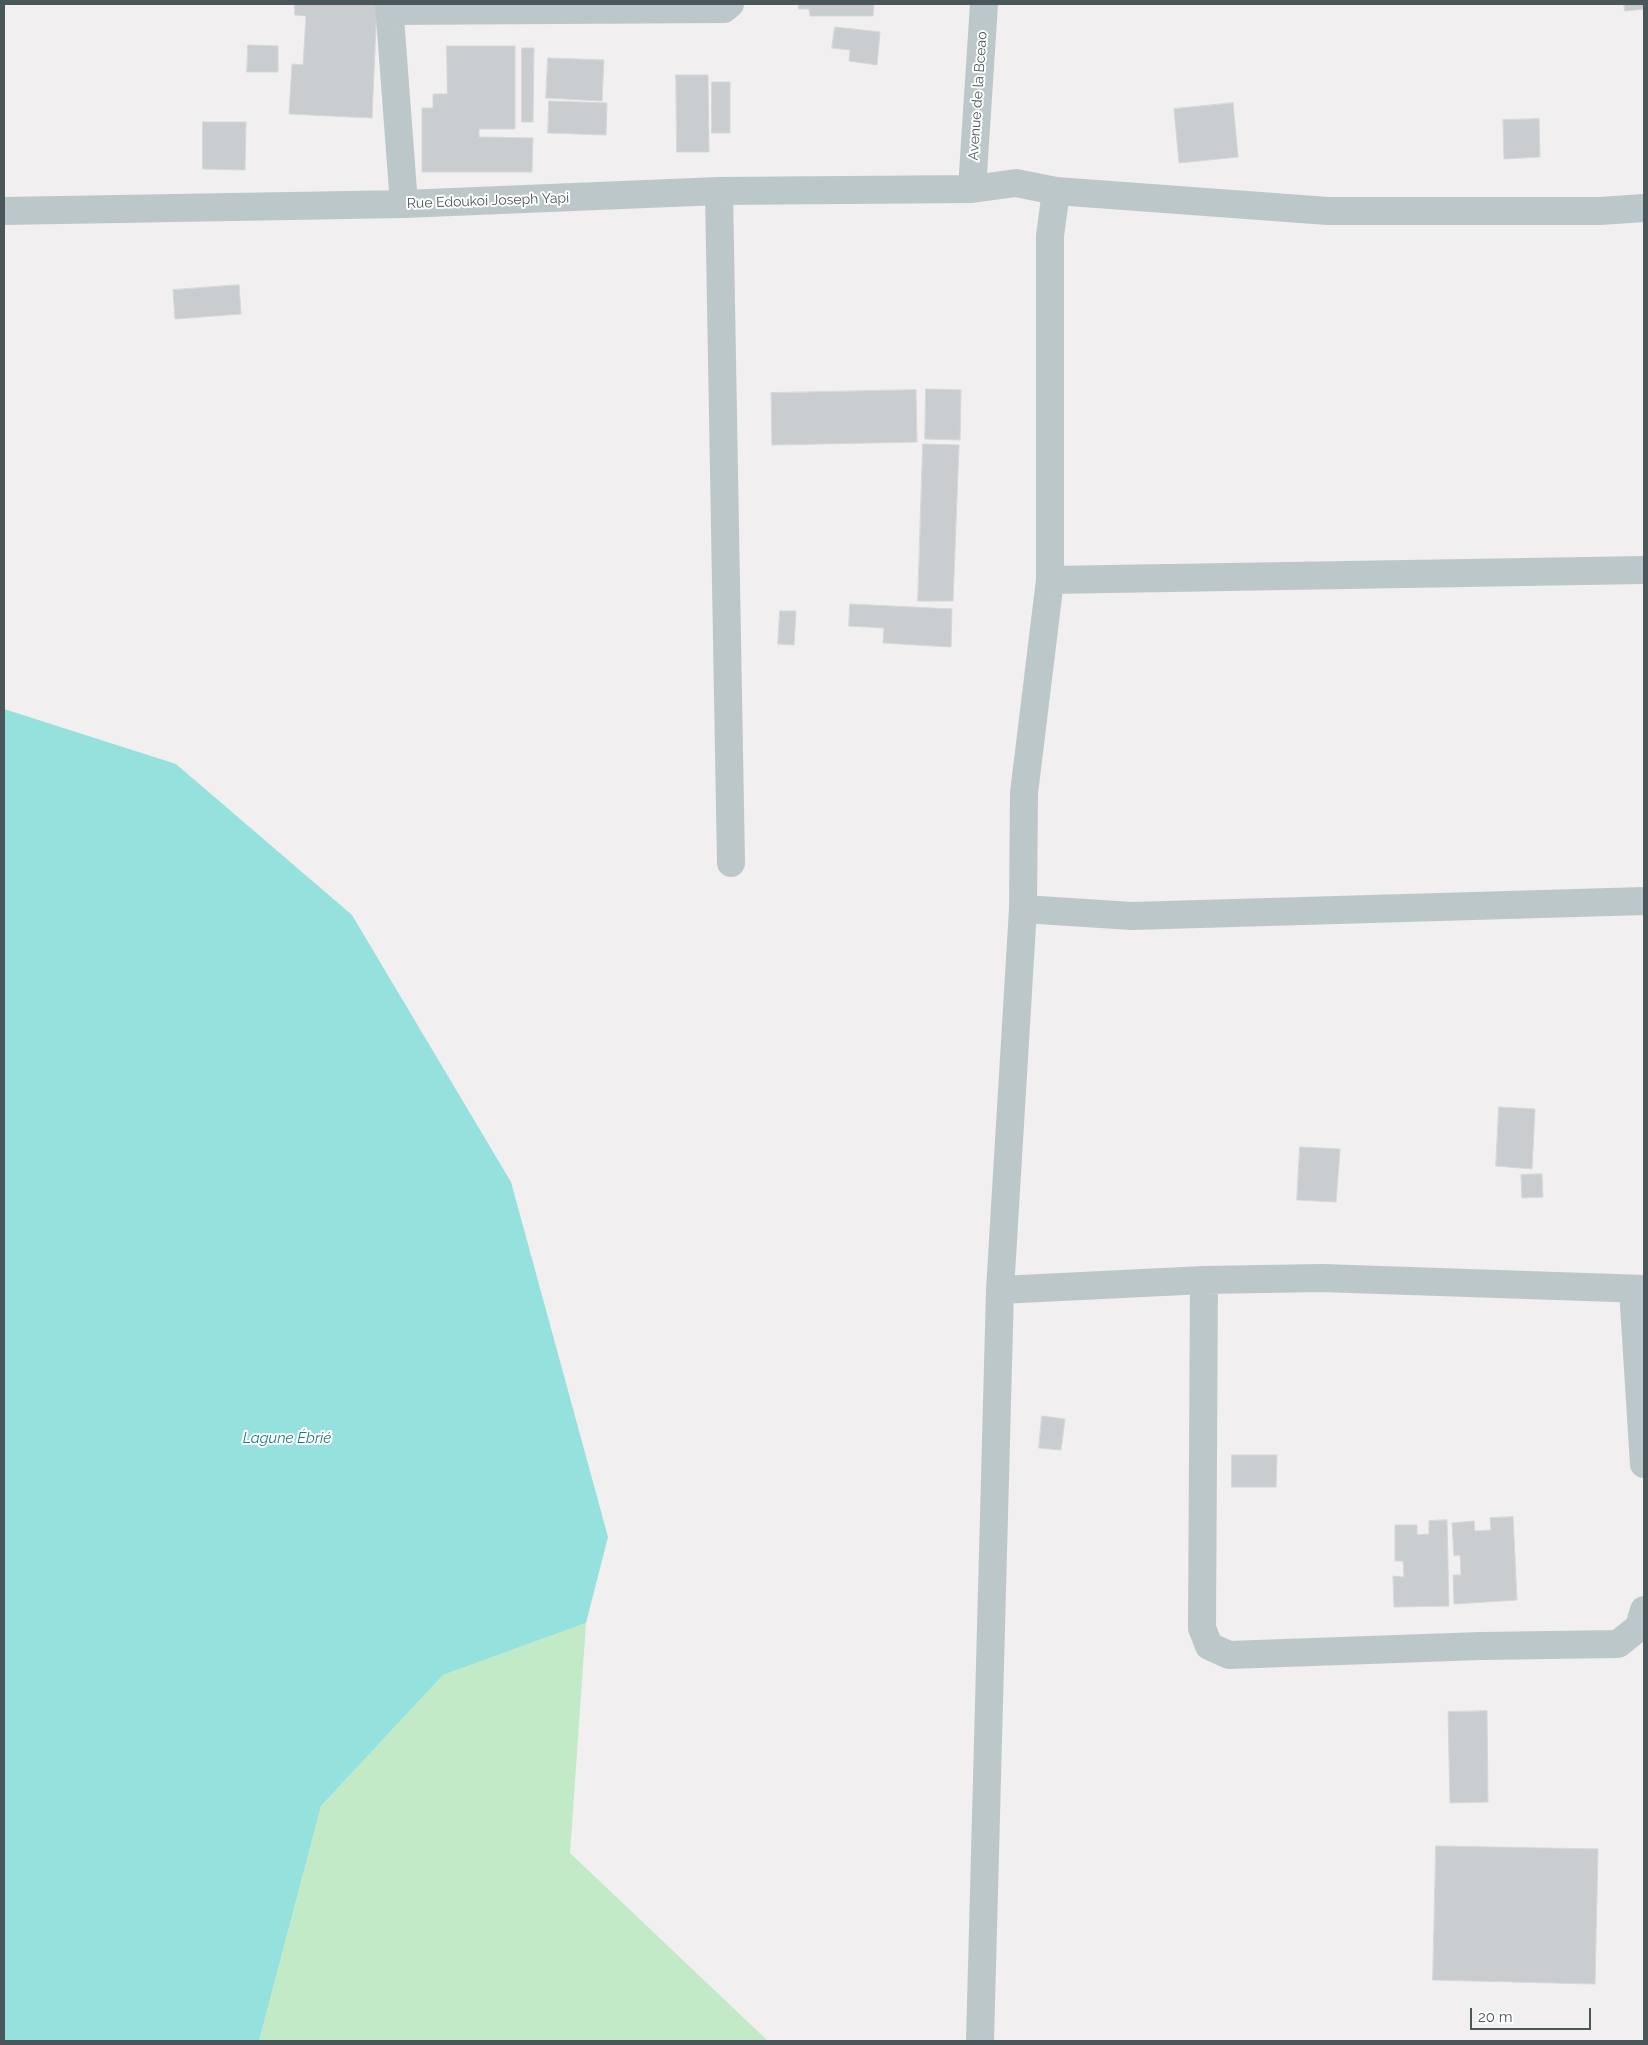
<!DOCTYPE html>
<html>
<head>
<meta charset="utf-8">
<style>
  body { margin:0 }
  #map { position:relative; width:1648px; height:2045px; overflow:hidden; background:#f1eff0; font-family:Raleway,sans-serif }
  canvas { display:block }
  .frame { position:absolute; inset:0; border:5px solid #49575a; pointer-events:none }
  .scale { position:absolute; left:1470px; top:2008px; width:121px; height:22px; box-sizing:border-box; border:2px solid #49575a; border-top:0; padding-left:6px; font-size:15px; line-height:18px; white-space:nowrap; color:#49575a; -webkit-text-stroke:4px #fff; paint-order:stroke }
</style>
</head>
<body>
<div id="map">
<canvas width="1648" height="2045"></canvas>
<div class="frame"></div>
<div class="scale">20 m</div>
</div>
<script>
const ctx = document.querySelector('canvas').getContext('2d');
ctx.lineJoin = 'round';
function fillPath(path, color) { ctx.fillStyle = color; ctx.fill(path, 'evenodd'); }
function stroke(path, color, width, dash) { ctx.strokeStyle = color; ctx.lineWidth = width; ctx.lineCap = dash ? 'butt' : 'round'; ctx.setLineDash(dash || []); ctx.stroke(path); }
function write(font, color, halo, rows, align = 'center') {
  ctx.font = font + ' Raleway,sans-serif'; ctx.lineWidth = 4; ctx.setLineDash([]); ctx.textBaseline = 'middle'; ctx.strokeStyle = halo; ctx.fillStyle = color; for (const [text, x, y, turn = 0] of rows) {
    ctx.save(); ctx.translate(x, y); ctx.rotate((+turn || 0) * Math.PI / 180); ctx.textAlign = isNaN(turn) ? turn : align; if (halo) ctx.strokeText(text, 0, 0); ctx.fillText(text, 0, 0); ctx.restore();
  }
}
fillPath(new Path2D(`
  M586 1623 570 1853 768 2041H259L321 1806 443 1675Z`), '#c3eac7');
fillPath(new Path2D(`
  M4 709 176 764 352 915 511 1182 608 1537 586 1623 443 1675 321 1806 259 2041H4Z`), '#95e1dd');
const building = new Path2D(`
  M295 4H377L372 118 289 114 292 64 303 65 306 16 295 15Z
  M799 4H874L873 16H810L809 9H799Z
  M1624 4H1644V9L1625 11Z
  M835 27 880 32 877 65 849 61 850 50 832 48Z
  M248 45 278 46V72H247Z
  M447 46H515V129H479V137L533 138 532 172H422V108H433V94H447Z
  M522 48H534L533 122H522Z
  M548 58 604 60 602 101 546 98Z
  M676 75H708L709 152H677Z
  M712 82H730V133H712Z
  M549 101 607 103 606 135 548 133Z
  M1233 103 1238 157 1179 163 1174 109Z
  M1539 119 1540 157 1504 159 1503 120Z
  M203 122H246L245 170 203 169Z
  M239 285 241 314 175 319 173 290Z
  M926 389 961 390 960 440 925 439Z
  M916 390 917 442 772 445 771 393Z
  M923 444 959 445 953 601H918Z
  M850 604 952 609 951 647 883 643 884 628 849 626Z
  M780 611H796L794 645 778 644Z
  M1499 1107 1535 1109 1532 1169 1496 1166Z
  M1300 1147 1340 1149 1336 1202 1297 1200Z
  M1542 1174 1543 1197 1522 1198 1521 1175Z
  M1042 1416 1065 1419 1061 1450 1039 1448Z
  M1232 1455H1277L1276 1487H1232Z
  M1513 1517 1517 1600 1454 1604 1453 1575H1461L1460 1555 1454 1556 1452 1523 1474 1521 1475 1531 1491 1530 1490 1518Z
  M1447 1520 1449 1606 1394 1607 1393 1576 1404 1577 1403 1561H1395V1525H1417V1535L1429 1534V1521Z
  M1487 1711 1488 1802 1450 1803 1448 1712Z
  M1436 1846 1598 1849 1595 1984 1433 1980Z`);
fillPath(building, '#c9cdd0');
stroke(building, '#d4d7da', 1);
stroke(new Path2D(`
  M389 4 404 204
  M389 11 724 9 730 4
  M972 189 984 4
  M719 191 731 863
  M4 211 404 204 719 191 972 189 1016 183 1056 191 1328 211H1600L1644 208
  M1050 580 1644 570
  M1023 909 1132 916 1644 901
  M1204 1280 1202 1628 1209 1646 1229 1655 1481 1646 1618 1644 1639 1627 1644 1610
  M1633 1289 1644 1464
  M1000 1290 1204 1280 1322 1278 1644 1289
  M980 2041 1000 1290 1023 909 1024 793 1050 580V236L1056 191`), '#bcc7ca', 28);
write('14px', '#49575a', '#fff', [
  ["Avenue de la Bceao",978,96,-86],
  ["Rue Edoukoi Joseph Yapi",488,201,-2]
]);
write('italic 15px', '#1b7e78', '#fff', [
  ["Lagune Ébrié",287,1438]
]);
</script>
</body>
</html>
